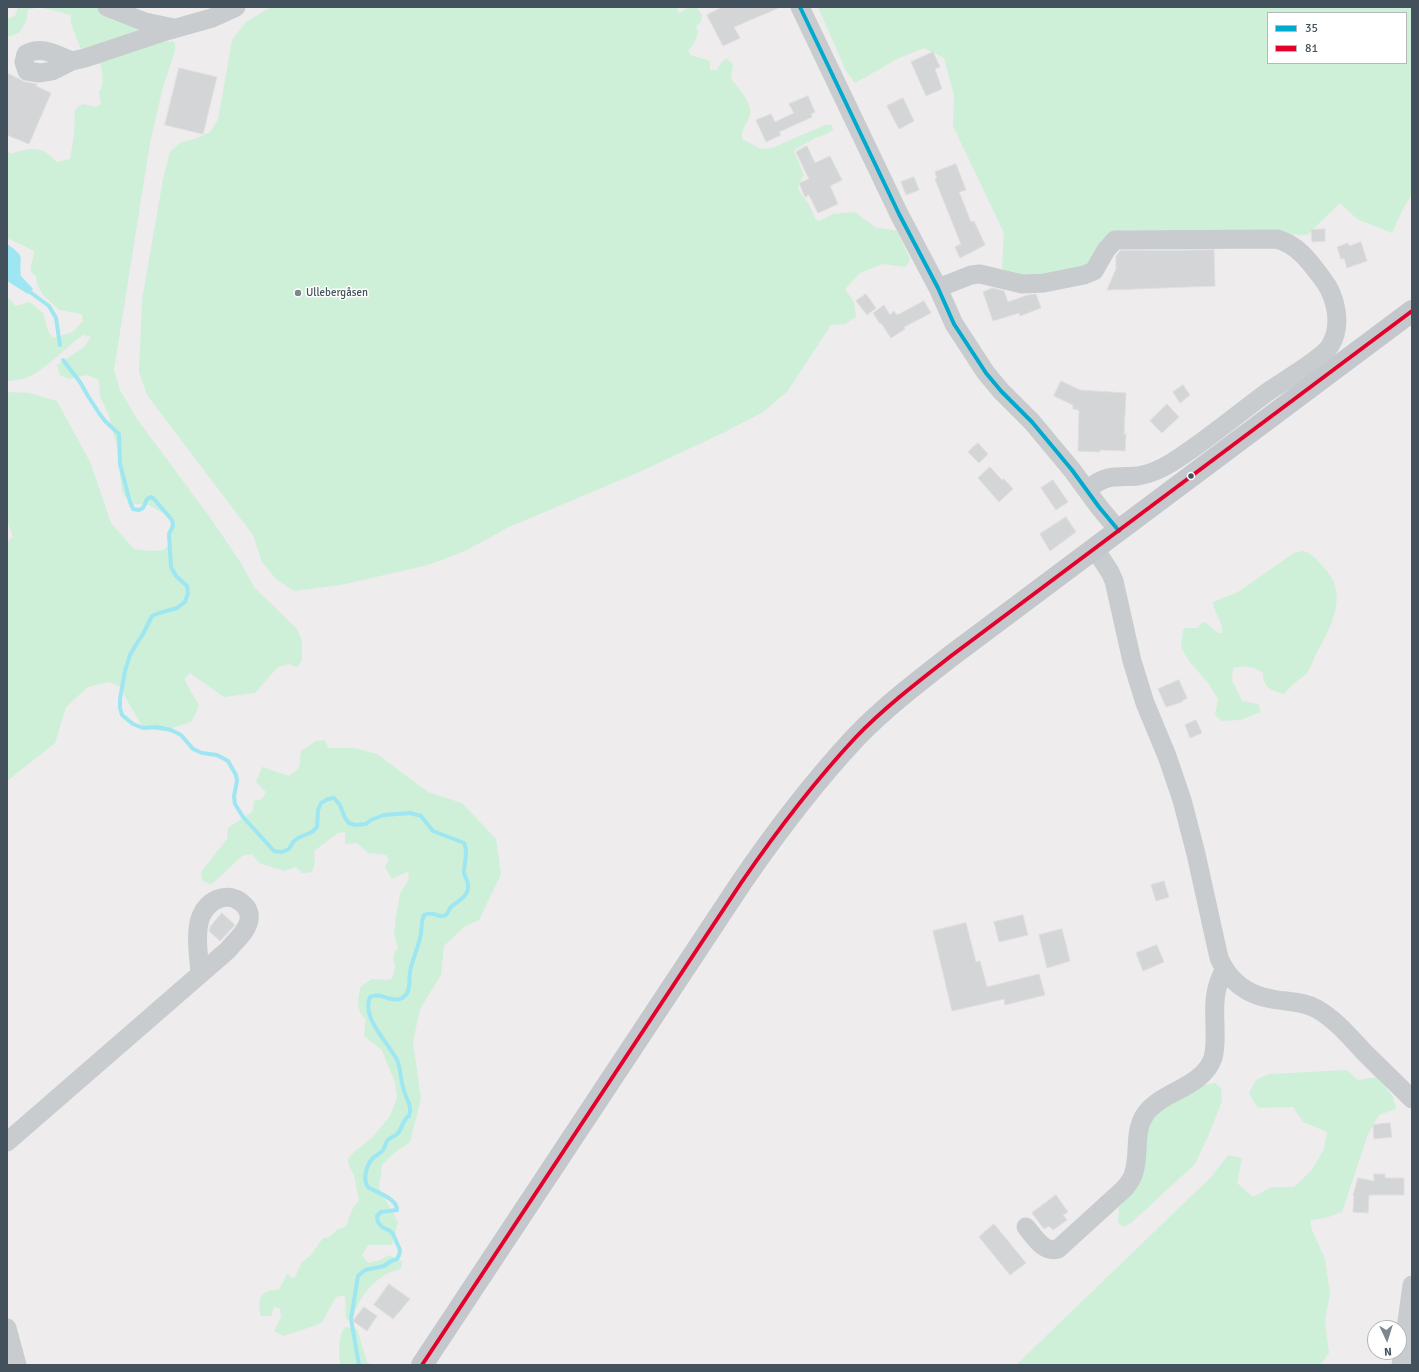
<!DOCTYPE html>
<html>
<head>
<meta charset="utf-8">
<style>
  body { margin:0 }
  #map { position:relative; width:1419px; height:1372px; overflow:hidden; background:#eeecec; font-family:Signika,sans-serif }
  canvas { display:block }
  .frame { position:absolute; inset:0; border:8px solid #42515b; pointer-events:none }
  .legend { position:absolute; left:1267px; top:12px; width:140px; height:52px; box-sizing:border-box; background:#fff; border:1px solid #b3b9bd; margin:0; padding:5px 7px; list-style:none; font-size:12px; color:#42515b }
  .legend li { display:flex; align-items:center; gap:8px; height:20px }
  .legend b { width:20px; border:1px solid #b3b9bd }
  .north { position:absolute; left:1367px; top:1320px; width:40px; height:40px; box-sizing:border-box; background:#fff; border:1px solid #b3b9bd; border-radius:50%; rotate:176deg; font-size:11px; font-weight:700; line-height:16px; text-align:center; color:#42515b }
  .north::after { content:''; display:block; margin:auto; width:14px; height:18px; background:#7e878e; clip-path:polygon(50% 0,100% 100%,50% 72%,0 100%) }
</style>
</head>
<body>
<div id="map">
<canvas width="1419" height="1372"></canvas>
<div class="frame"></div>
<ul class="legend">
<li><b style="height:5px;background:#00a9ce"></b>35</li>
<li><b style="height:5px;background:#e4002b"></b>81</li>
</ul>
<div class="north">N</div>
</div>
<script>
const ctx = document.querySelector('canvas').getContext('2d');
ctx.lineJoin = 'round';
function fillPath(path, color) { ctx.fillStyle = color; ctx.fill(path, 'evenodd'); }
function stroke(path, color, width, dash) { ctx.strokeStyle = color; ctx.lineWidth = width; ctx.lineCap = dash ? 'butt' : 'round'; ctx.setLineDash(dash || []); ctx.stroke(path); }
function write(font, color, halo, rows, align = 'center') {
  ctx.font = font + ' Signika,sans-serif'; ctx.lineWidth = 3; ctx.setLineDash([]); ctx.textBaseline = 'middle'; ctx.strokeStyle = halo; ctx.fillStyle = color; for (const [text, x, y, turn = 0] of rows) {
    ctx.save(); ctx.translate(x, y); ctx.rotate((+turn || 0) * Math.PI / 180); ctx.textAlign = isNaN(turn) ? turn : align; if (halo) ctx.strokeText(text, 0, 0); ctx.fillText(text, 0, 0); ctx.restore();
  }
}
fillPath(new Path2D(`
  M18 7H96L135 23 163 42 173 41 175 44V51L163 87 150 143 114 370 120 390 137 419 209 516 241 563 254 587 297 629 302 640V661L297 667 289 664 278 667 255 693 224 697 190 673 184 679 199 706 191 722 162 731 143 728 119 686 109 682 88 687 66 707 55 743 7 781V542L13 537 7 520V392L29 393 57 401 91 464 111 523 134 549C167 553 171 554 173 519L149 505 131 504 122 492 117 447 109 416 100 396 99 380 87 375 69 379 60 375 57 365 84 347 91 337 83 335C66 347 44 371 26 378 20 380 13 380 7 381V298L10 299 15 306 30 302 43 313 48 331 53 338 73 332 83 321 82 314 59 310 43 295 37 284 36 276 31 272C30 263 34 259 34 251L7 238V150L11 154C20 150 36 146 45 152 49 154 53 159 57 162L70 159 74 135 75 110C87 96 91 113 101 104L99 92C105 83 102 75 101 65L88 57 80 47 71 24V15L39 7 28 10 26 22 19 33 7 37V19L15 16Z
  M271 7H677V10L679 13 689 7H696L702 15 701 22 696 26 698 32 694 43 688 51 691 55 710 61V70H717L721 63 726 58 733 64 731 79C738 87 753 104 750 115 747 124 741 129 742 139L761 149 772 148 825 125H832L833 130 827 134 815 138 796 149 794 151 804 175 798 185 799 191 808 203 816 220 819 221 833 214 855 212 875 227 897 231 910 259 906 267 882 264 860 273 845 289 854 302 856 317 845 324 831 325 787 392 763 412 727 431 637 473 509 527 465 551 428 565 341 585 294 591 276 579 262 562 253 535 147 395 139 372 142 300 163 179 170 152 180 143 197 138 210 132 218 120 232 40 246 22Z
  M818 7H1412V194L1403 209 1392 233 1357 219 1340 203 1307 235 1124 230 1098 263 1023 279 1002 269 1004 233 953 126 954 95 944 58 924 48 899 58 855 83 846 71ZM1268 13H1406V63H1268Z
  M1303 551C1313 554 1319 562 1326 570 1349 596 1330 629 1316 654 1313 661 1310 671 1304 676 1302 678 1299 679 1297 681 1292 684 1288 690 1284 694 1272 691 1262 687 1263 673 1255 666 1243 665 1233 668L1232 680 1242 701 1258 704 1261 712 1240 720 1222 721 1215 715 1218 699 1208 683 1189 661 1181 647 1183 630 1186 628H1198L1201 623 1205 622 1218 633H1222C1224 622 1213 612 1213 602L1238 592 1294 553Z
  M325 740 328 748H355L377 754 428 792 462 803 496 839 501 874 479 920 464 927 444 946 441 975 420 1009 413 1042 421 1099 410 1142 394 1153 382 1165 379 1188 398 1222 392 1245H368L362 1255 368 1263 380 1260 389 1255 403 1262 400 1269C395 1271 389 1272 385 1275 368 1285 357 1302 352 1320L346 1319 345 1295 336 1297 322 1322 314 1326 283 1336 274 1331 281 1317 280 1308 274 1307 271 1316H261C259 1308 257 1294 269 1291 271 1290 276 1290 279 1290L287 1274 294 1279 302 1262 311 1255 323 1238C330 1239 332 1233 338 1229 340 1228 343 1228 345 1227 351 1218 349 1210 359 1201L354 1175 349 1166 348 1159 355 1151 372 1138 390 1116 397 1098 395 1082 386 1061 382 1050 364 1036 366 1019C355 1011 358 997 361 986L372 979 386 980 392 979C393 975 395 970 395 966 393 958 392 955 398 948L394 934 396 917 400 893 408 881 409 873 406 872 392 879 385 867 389 859 386 855 368 853 357 843 345 844V832L338 833 314 851 315 863 312 872 302 873 296 867 284 871 259 863 252 854 242 856 211 885 202 880 201 872 227 839 228 828 253 811 254 801 262 799 266 792 256 782 262 767 289 776 299 768 301 751 316 741Z
  M1347 1070 1358 1080 1378 1077 1393 1097 1396 1109 1379 1115 1368 1134 1342 1212 1326 1218 1310 1220 1312 1230 1325 1259 1330 1294 1325 1321 1329 1353 1320 1365H1016L1212 1176 1228 1155 1242 1158 1237 1183 1253 1197 1271 1187H1294L1312 1170 1324 1149 1327 1132 1303 1122 1293 1107 1258 1108 1249 1093 1256 1080 1269 1074Z
  M1215 1083 1221 1088 1222 1101 1209 1134 1195 1164 1131 1223 1123 1227 1118 1222 1119 1207 1128 1194 1151 1122 1157 1113 1203 1085Z
  M345 1327 357 1329 367 1362 372 1365H341C338 1355 338 1335 345 1327Z`), '#cef0d8');
fillPath(new Path2D(`
  M7 244C28 259 18 255 21 276L33 289 28 294 7 281Z`), '#9ee6f2');
stroke(new Path2D(`
  M30 292 49 306 56 318 60 345
  M63 360 80 382 88 396 99 413 105 421 119 434 120 464 130 502 133 509 139 510 143 508 147 499 151 497 154 499 172 520 173 526 169 534 171 567 176 576 187 586 188 593 185 602 177 608 159 613 152 616 143 634 137 643 130 655 125 671 120 699V708L122 715 133 724 143 728 156 727 171 730 181 735 193 749 202 753 217 755 228 761 236 775 237 781 234 796 235 804 243 817 274 851 282 852 289 849 293 842 298 838 312 832 317 827 318 810 321 803 328 799 334 798 340 805 345 818 349 823 355 825 366 824 371 820 384 815 410 813 421 816 433 831 464 843C468 850 465 862 464 870 463 876 468 879 468 885 469 897 457 901 450 908 448 912 447 916 442 916 434 916 435 911 424 915 421 922 422 927 421 933 419 947 412 959 410 972 409 979 410 985 408 991 407 994 405 996 402 998 391 1004 382 991 370 997 361 1018 388 1042 397 1060 401 1068 400 1078 403 1087 405 1098 413 1105 409 1116 401 1121 403 1129 397 1134 394 1137 390 1137 387 1141 385 1144 385 1148 383 1150 381 1153 376 1155 373 1158 367 1164 362 1179 368 1187 377 1193 397 1198 397 1210L381 1212 377 1216 378 1222 382 1227 390 1231 393 1234 400 1250 399 1255 397 1259 391 1261 384 1266 365 1270 358 1276 351 1319 359 1365`), '#9ee6f2', 4);
const building = new Path2D(`
  M723 7H781L734 27 740 38 723 46 707 15Z
  M933 52 940 67 935 69 942 89 926 96 911 62Z
  M179 68 217 77 203 134 165 125Z
  M7 73 25 82 37 84 36 86 51 93 29 144 7 135Z
  M808 96 815 112 811 114 812 117 779 132 781 135 766 142 756 120 771 114 775 122 794 113 789 104Z
  M903 98 914 121 899 129 887 106Z
  M807 146 815 163 830 156 842 180 830 186 838 204 818 213 809 195 805 197 799 183 809 179 796 152Z
  M956 164 966 190 959 192 971 222 974 221 985 245 960 258 955 247 961 244 935 179 937 178 935 172Z
  M914 177 919 190 906 195 901 182Z
  M1325 229V241L1312 242 1311 230Z
  M1361 242 1367 261 1347 268 1344 258 1341 259 1337 247 1348 243 1349 246Z
  M1214 250 1215 286 1107 290 1116 269V256L1120 251Z
  M993 288 1004 291 1008 302 1028 295 1036 294 1041 308 1020 316 1019 313 993 321 983 292Z
  M866 294 876 308 867 315 856 301Z
  M924 301 931 313 904 327 905 329 891 338 881 323 880 324 873 313 884 305 890 315 894 311 897 315Z
  M1061 381 1080 390 1126 393 1124 435 1126 433 1125 451 1100 450V452L1078 451 1079 411 1078 410 1073 409V405L1054 396Z
  M1183 385 1190 395 1180 403 1173 392Z
  M1167 404 1179 417 1162 433 1150 421Z
  M978 443 988 454 979 463 968 452Z
  M990 467 1002 480 1004 479 1013 489 999 502 978 478Z
  M1053 480 1068 502 1056 510 1041 488Z
  M1066 517 1076 532 1050 551 1040 534Z
  M1179 680 1187 698 1182 701V702L1166 707 1158 689Z
  M1196 720 1202 733 1190 738 1185 725Z
  M1164 881 1169 897 1156 901 1151 885Z
  M222 913 235 925 220 941 209 931 210 927Z
  M1023 915 1028 935 999 942 994 922Z
  M966 923 976 962 980 961 987 987 1039 974 1045 995 1005 1005 1004 999 952 1011 933 931Z
  M1062 929 1070 961 1047 968 1039 935Z
  M1157 945 1164 962 1143 971 1136 953Z
  M1390 1123 1392 1137 1374 1139 1373 1125Z
  M1374 1174H1385V1178H1404V1195H1369L1368 1213 1353 1212 1354 1196 1353 1195 1358 1178 1374 1181Z
  M1056 1195 1068 1212 1063 1215 1067 1220 1053 1230 1049 1226 1044 1229 1032 1213Z
  M994 1224 1026 1263 1010 1275 979 1237Z
  M389 1284 410 1299 393 1319 374 1305Z
  M364 1307 377 1316 367 1331 353 1321Z`);
fillPath(building, '#d4d5d7');
stroke(building, '#dfdedf', 1);
stroke(new Path2D(`
  M107 7 145 22 174 28
  M800 7 899 214 938 288 954 324 986 373 1001 391 1032 422 1072 470 1099 507 1119 531
  M72 61C56 55 42 45 26 54L24 62 27 71 40 73 52 71 72 61 85 58 166 31 212 18 236 7
  M938 288 971 275 980 274 1022 284 1044 283 1084 275 1094 271 1106 250 1115 240 1277 239C1298 245 1309 261 1322 278 1336 296 1343 325 1330 346 1323 358 1283 381 1269 391 1236 415 1206 441 1171 463 1161 469 1150 474 1138 476 1128 477 1118 476 1108 478 1100 480 1093 485 1087 490
  M1095 549 1110 572 1114 581 1132 661 1145 703 1167 756 1182 800 1196 854 1219 958C1229 981 1247 995 1272 999 1287 1002 1303 1001 1317 1009 1336 1020 1349 1036 1364 1052 1380 1068 1396 1083 1412 1099
  M7 1142 228 950C235 941 247 932 249 920 250 913 248 908 243 904 227 889 206 901 200 919 195 936 199 957 200 974
  M1026 1227C1035 1237 1043 1253 1058 1249L1125 1188C1129 1183 1133 1178 1134 1172 1140 1153 1133 1131 1146 1113 1164 1090 1202 1088 1213 1058 1216 1047 1215 1037 1215 1025 1214 1005 1214 987 1225 969
  M7 1328 17 1365
  M1401 1365 1412 1285`), '#c8ccce', 19);
stroke(new Path2D(`
  M422 1365 741 883C776 832 813 783 856 737 885 707 919 681 951 656L1412 311`), '#c4c8cc', 22);
stroke(new Path2D(`
  M800 7 899 214 938 288 954 324 986 373 1001 391 1032 422 1072 470 1099 507 1119 531`), '#00a9ce', 4);
stroke(new Path2D(`
  M422 1365 741 883C776 832 813 783 856 737 885 707 919 681 951 656L1412 311`), '#e4002b', 4);
for (const [x, y, r, color] of [
  [298,293,4,"#7e878e"],
  [1191,476,3.5,"#42515b"]
]) { const dot = new Path2D(); dot.arc(x, y, r, 0, 2 * Math.PI); ctx.fillStyle = color; ctx.fill(dot); stroke(dot, '#fff', 1.5); }
write('11px', '#42515b', '#fff', [
  ["Ullebergåsen",306,293]
], 'left');
</script>
</body>
</html>
